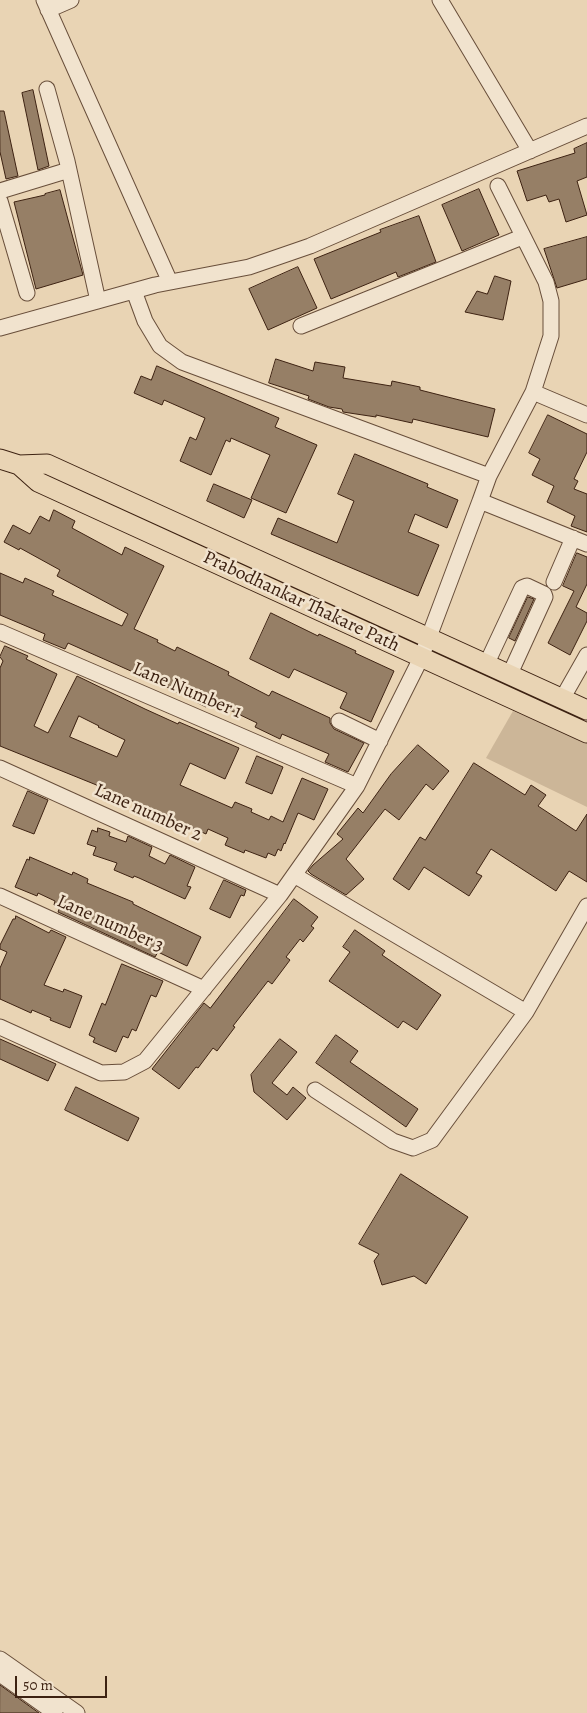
<!DOCTYPE html>
<html>
<head>
<meta charset="utf-8">
<style>
  body { margin:0 }
  #map { position:relative; width:587px; height:1713px; overflow:hidden; background:#e9d4b4; font-family:Alegreya,serif }
  canvas { display:block }
  .scale { position:absolute; left:15px; top:1676px; width:92px; height:22px; box-sizing:border-box; border:2px solid #3d2212; border-top:0; padding-left:6px; font-size:15px; line-height:18px; white-space:nowrap; color:#3d2212; -webkit-text-stroke:4px #f1e3ce; paint-order:stroke }
</style>
</head>
<body>
<div id="map">
<canvas width="587" height="1713"></canvas>
<div class="scale">50 m</div>
</div>
<script>
const ctx = document.querySelector('canvas').getContext('2d');
ctx.lineJoin = 'round';
function fillPath(path, color) { ctx.fillStyle = color; ctx.fill(path, 'evenodd'); }
function stroke(path, color, width, dash) { ctx.strokeStyle = color; ctx.lineWidth = width; ctx.lineCap = dash ? 'butt' : 'round'; ctx.setLineDash(dash || []); ctx.stroke(path); }
function write(font, color, halo, rows, align = 'center') {
  ctx.font = font + ' Alegreya,serif'; ctx.lineWidth = 5; ctx.setLineDash([]); ctx.textBaseline = 'middle'; ctx.strokeStyle = halo; ctx.fillStyle = color; for (const [text, x, y, turn = 0] of rows) {
    ctx.save(); ctx.translate(x, y); ctx.rotate((+turn || 0) * Math.PI / 180); ctx.textAlign = isNaN(turn) ? turn : align; if (halo) ctx.strokeText(text, 0, 0); ctx.fillText(text, 0, 0); ctx.restore();
  }
}
fillPath(new Path2D(`
  M513 711 587 742V807L486 758Z`), '#ccb698');
const building = new Path2D(`
  M33 90 49 166 38 170 22 93Z
  M0 111H4L18 176 6 179 0 152Z
  M587 143V177L577 181 587 215 566 222 559 199 549 202 546 195 527 201 517 171 575 153 574 149Z
  M479 189 499 235 462 251 442 205Z
  M60 190 83 275 36 289 14 202 45 195V194Z
  M419 216 436 262 398 277 396 272 331 299 314 259 381 232 380 230Z
  M587 237V279L557 288 544 249Z
  M298 267 317 308 268 330 249 289Z
  M495 276 511 281 503 320 465 312 477 291 487 294Z
  M276 359 313 371 315 362 345 367 343 378 391 386 392 381 420 387V390L495 409 488 437 413 419 412 423 376 415V417L343 412 342 409 329 407 308 399 309 396 269 383Z
  M157 366 279 418 275 427 317 445 286 513 251 498 270 455 231 438 230 442 226 440 211 475 180 461 190 437 196 440 205 418 164 400 162 405 134 393 141 376 151 380Z
  M548 415 587 434V452L574 479 578 481 574 489 587 494V532L571 526 575 516 547 502 554 486 532 475 540 459 529 453Z
  M355 454 428 484 427 487 458 500 447 528 415 514 408 532 439 545 418 596 271 534 278 518 337 543 354 501 338 494Z
  M214 484 252 500 244 518 207 501Z
  M54 510 75 521 72 528 122 555 125 547 164 566 134 629 158 640 157 642 175 651 177 647 229 672 228 675 269 696 272 691 330 718V723L334 729 364 743 348 772 325 762 329 754 282 734 280 739 255 727 257 723 209 700 206 707 159 683 161 679 144 670 142 676 68 643 65 649 43 640 45 634 0 615V573L23 583 25 578 54 591 52 595 122 626 128 614 57 576 60 570 20 548 19 550 4 542 13 525 30 534 40 516 49 521Z
  M577 553 587 557V584L576 607 587 613V621L570 655 548 643 574 591 563 586Z
  M528 597 534 599 515 641 509 638Z
  M271 613 318 636 319 634 356 651 355 653 394 671 371 722 340 708 347 693 294 669 289 678 250 659Z
  M5 646 28 656 26 659 57 674 34 726 48 733 77 676 145 709 178 724 179 722 239 748 225 779 190 763 180 785 232 808 235 802 252 809 251 812 269 820 271 816 283 822 302 778 328 789 314 820 298 813 285 844 284 843 281 851 278 849 275 856 268 853 266 858 245 850 244 853 225 845 228 838 208 829 206 834 99 786 0 746V668L3 661 0 657ZM79 716 99 726 98 727 125 740 117 757 70 737Z
  M418 745 449 771 433 790 426 784 399 820 385 809 346 859 364 879 346 895 311 874 308 871 313 865 343 839 337 834 358 808 363 813 391 774Z
  M257 756 283 767 272 794 246 783Z
  M474 763 525 795 531 785 546 795 538 806 576 831 587 814V882L569 871 556 891 491 849 476 873 482 876 469 896 424 867 409 890 393 879 420 837 425 840Z
  M28 791 48 800 34 834 13 826Z
  M98 828 110 832 109 836 126 842 128 836 152 847 149 856 165 864 170 855 195 867 187 886 191 887 185 899 139 878 134 876 133 878 114 870 117 863 93 855 96 847 87 844 92 830 97 832Z
  M30 857 72 875 73 872 88 879 87 883 133 902V904L201 937 187 966 158 952 155 957 58 912 60 907 54 905 55 901 38 893 37 896 15 887 27 859 29 860Z
  M224 880 246 890 244 896 241 895 230 918 210 909Z
  M294 899 318 917 311 926 314 928 303 942 300 939 286 957 290 960 272 984 268 981 233 1026 235 1027 217 1051 213 1048 198 1068 196 1067 179 1089 152 1069 204 1003 210 1008Z
  M16 916 49 933 51 930 66 937 44 985 63 992 64 989 82 996 70 1028 50 1020 51 1018 32 1010 31 1013 0 999V968L7 952 0 949V945L13 919H15Z
  M355 930 385 951 382 955 441 995 417 1030 403 1021 398 1028 329 981 350 952 343 947Z
  M122 964 163 981 156 997 151 995 136 1031 132 1029 128 1038 123 1036 116 1052 93 1042 95 1038 89 1035 102 1003 105 1005Z
  M336 1035 358 1051 350 1062 418 1109 406 1127 316 1063Z
  M0 1039 56 1064 48 1081 0 1059Z
  M280 1039 297 1052 272 1083 287 1095 293 1087 306 1098 287 1120 254 1092 251 1075Z
  M76 1087 139 1118 128 1141 65 1110Z
  M401 1174 468 1217 426 1284 414 1276 382 1285 374 1261 379 1254 359 1244Z
  M0 1685 39 1713H0Z`);
fillPath(building, '#967f66');
stroke(building, '#3d2212', 1);
const minor = new Path2D(`
  M44 0 170 282
  M440 0 530 151
  M48 10 71 0
  M47 89 67 161 98 301
  M0 191 69 170
  M0 201 27 293
  M134 291 145 321 160 346 182 362 489 476 480 501 587 544
  M301 326 522 237
  M0 328 155 285 249 267 310 246 587 126
  M533 392 587 415
  M489 476 533 392 551 336V301L546 282 498 186
  M554 582 573 538
  M0 632 357 786
  M486 665 522 588 527 586 544 594 545 597 509 676
  M562 699 587 655
  M339 721 380 741
  M0 768 280 895
  M294 875 526 1012
  M0 896 204 989
  M0 1027 101 1073 124 1072 145 1061 280 895 357 786 421 658 480 501
  M315 1090 393 1141 413 1148 432 1140 526 1012 587 906
  M0 1659 77 1713
  M0 1674 55 1713`);
const major = new Path2D(`
  M0 459 19 465 47 464 587 710
  M19 465 38 482 587 733`);
stroke(minor, '#684e3a', 17);
stroke(major, '#3d2212', 21);
stroke(minor, '#f1e3ce', 15);
stroke(major, '#e9d4b4', 19);
write('19px', '#3d2212', '#f1e3ce', [
  ["Prabodhankar Thakare Path",301,602,25],
  ["Lane Number 1",187,691,23],
  ["Lane number 2",148,813,24],
  ["Lane number 3",110,924,24]
]);
</script>
</body>
</html>
